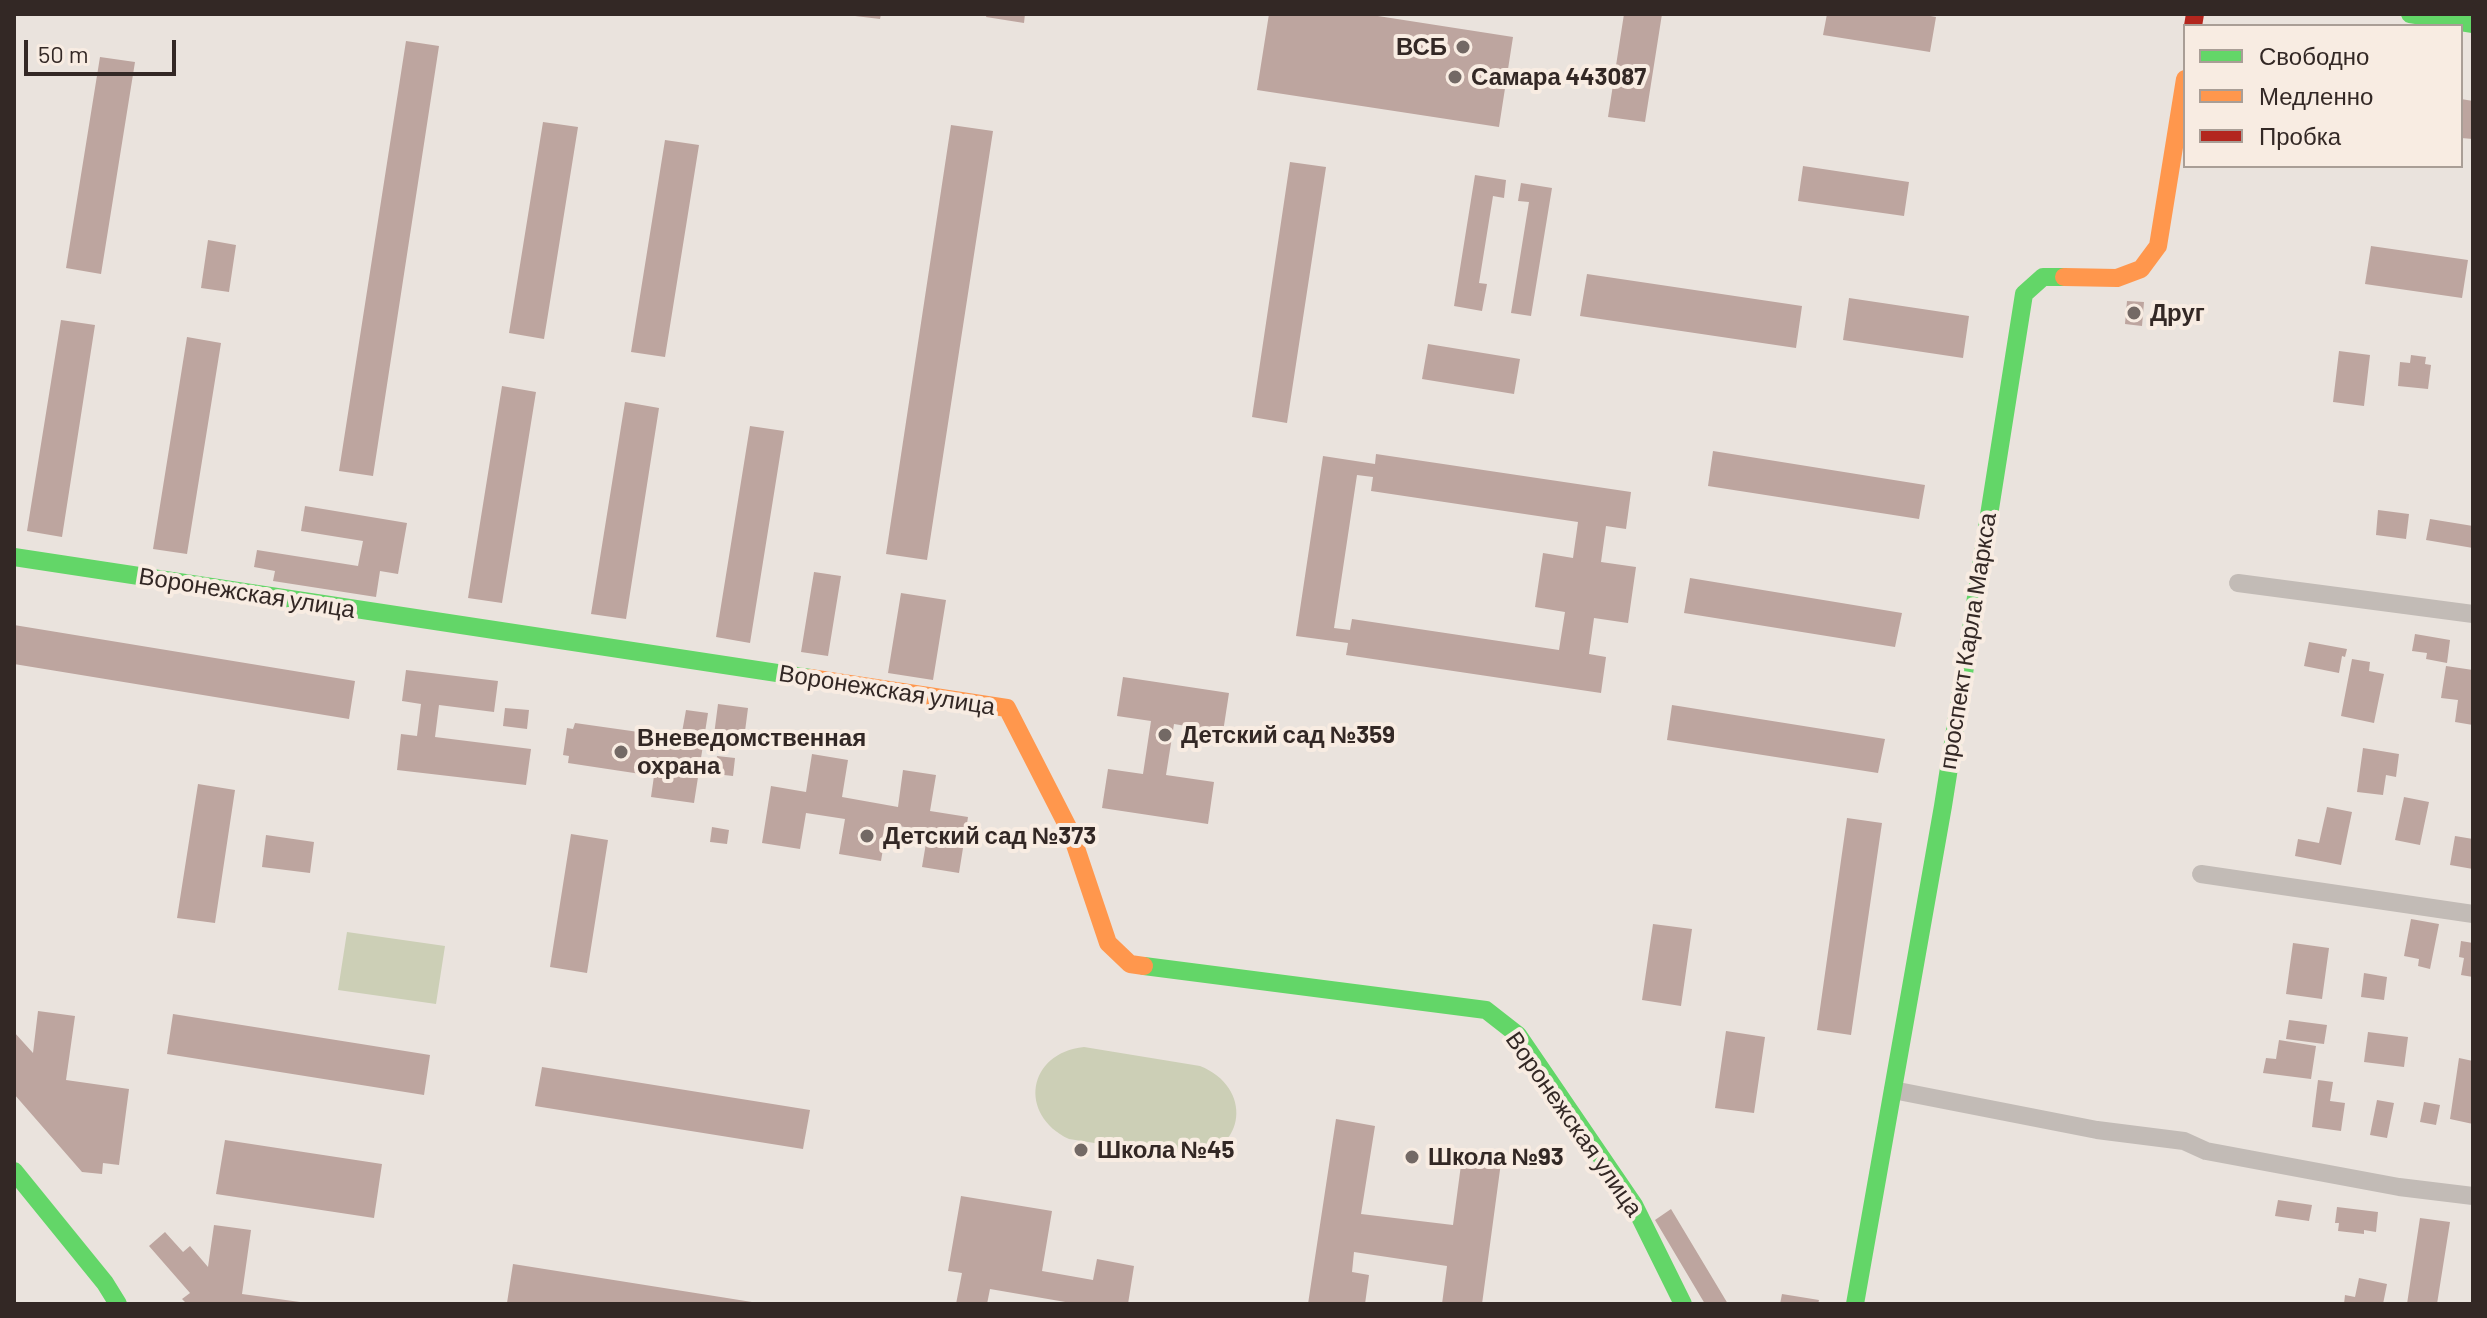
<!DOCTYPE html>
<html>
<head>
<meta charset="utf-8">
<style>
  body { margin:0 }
  #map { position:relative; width:2487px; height:1318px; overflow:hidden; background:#eae3dd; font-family:Barlow,sans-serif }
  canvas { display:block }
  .frame { position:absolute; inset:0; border:16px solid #332825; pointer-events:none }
  .legend { position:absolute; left:2183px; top:24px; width:280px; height:144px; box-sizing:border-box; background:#f8ece2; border:2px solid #a99e96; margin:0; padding:10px 14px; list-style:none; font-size:24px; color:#332825 }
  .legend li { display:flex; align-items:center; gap:16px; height:40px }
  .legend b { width:40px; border:2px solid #a99e96 }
  .scale { position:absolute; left:24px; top:40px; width:152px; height:36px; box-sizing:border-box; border:4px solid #332825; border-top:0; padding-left:10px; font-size:24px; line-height:28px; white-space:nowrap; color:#332825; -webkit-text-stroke:6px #f8ece2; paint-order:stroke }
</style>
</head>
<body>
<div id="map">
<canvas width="2487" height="1318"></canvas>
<div class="frame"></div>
<ul class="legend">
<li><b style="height:10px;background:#63d668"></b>Свободно</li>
<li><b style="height:10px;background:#ff974d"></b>Медленно</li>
<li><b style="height:10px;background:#b3261e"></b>Пробка</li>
</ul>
<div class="scale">50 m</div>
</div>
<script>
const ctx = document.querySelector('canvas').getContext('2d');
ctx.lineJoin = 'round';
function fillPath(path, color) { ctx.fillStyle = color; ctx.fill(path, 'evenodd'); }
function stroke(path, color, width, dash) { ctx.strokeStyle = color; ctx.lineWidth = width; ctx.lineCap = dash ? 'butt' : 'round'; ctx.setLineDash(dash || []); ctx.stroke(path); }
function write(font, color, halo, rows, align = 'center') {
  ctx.font = font + ' Barlow,sans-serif'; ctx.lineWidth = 8; ctx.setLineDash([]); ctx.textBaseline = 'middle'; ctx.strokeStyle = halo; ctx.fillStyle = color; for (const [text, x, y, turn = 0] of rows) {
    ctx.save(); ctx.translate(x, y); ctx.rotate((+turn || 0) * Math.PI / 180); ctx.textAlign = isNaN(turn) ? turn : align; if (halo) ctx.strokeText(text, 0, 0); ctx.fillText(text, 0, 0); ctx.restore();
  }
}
fillPath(new Path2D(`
  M347 932 445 946 436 1004 338 990Z
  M1084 1047 1200 1066C1253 1087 1247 1151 1190 1158L1069 1139C1018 1115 1027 1053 1084 1047Z`), '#cccfb6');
fillPath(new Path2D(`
  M855 14H881L880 19 855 16Z
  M987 14H1025L1024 23 986 17Z
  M1269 14H1365L1513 37 1499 127 1257 90Z
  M1624 14H1662L1645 122 1608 117Z
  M1827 14H1919L1936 17 1930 52 1823 35Z
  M406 41 439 46 373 476 339 471Z
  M100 57 135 62 101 274 66 268Z
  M2461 99 2473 101V139L2461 138Z
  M543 122 578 127 544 339 509 333Z
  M951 125 993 131 927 560 886 554Z
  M665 140 699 145 665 357 631 352Z
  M1290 162 1326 167 1287 423 1252 417Z
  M1803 166 1909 182 1904 216 1798 201Z
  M1475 175 1506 180 1504 198 1493 196 1479 283 1487 284 1482 311 1454 306Z
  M1521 183 1552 188 1531 316 1511 313 1529 202 1518 201Z
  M208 240 236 245 229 292 201 288Z
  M2371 246 2468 260 2462 298 2365 284Z
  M1587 274 1802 306 1796 348 1580 316Z
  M1849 298 1969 316 1963 358 1843 340Z
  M2127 301 2144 302 2142 326 2125 324Z
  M61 320 95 325 62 537 27 531Z
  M187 337 221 343 187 554 153 549Z
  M1428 344 1520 359 1514 394 1422 379Z
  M2339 351 2370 355 2364 406 2333 402Z
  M2411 355 2426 357 2425 364 2431 365 2428 389 2398 386 2400 362 2410 363Z
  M502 386 536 392 502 603 468 598Z
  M625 402 659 408 626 619 591 614Z
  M750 426 784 431 750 643 716 637Z
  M1713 451 1925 485 1919 519 1708 486Z
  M1376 454 1631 492 1626 529 1606 526 1601 562 1636 567 1628 623 1594 618 1589 654 1606 657 1601 693 1346 655 1348 643 1296 636 1323 456 1375 464ZM1357 475 1373 477 1371 491 1578 522 1573 558 1543 553 1535 607 1565 612 1559 650 1352 619 1350 630 1334 628Z
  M305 506 407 523 398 574 380 571 376 597 273 581 275 571 254 567 257 550 358 566 363 541 301 531Z
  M2378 510 2409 514 2406 539 2376 535Z
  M2430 519 2473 526V548L2426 540Z
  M814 572 841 576 828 656 801 652Z
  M1690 578 1902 613 1895 647 1684 613Z
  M901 593 946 600 933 680 888 673Z
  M14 625 355 681 349 719 14 664Z
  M2415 634 2450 640 2447 663 2426 659 2427 653 2412 651Z
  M2309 642 2347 649 2345 657 2342 656 2339 673 2304 666Z
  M2352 659 2370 662 2369 671 2384 674 2374 723 2341 716Z
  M2446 666 2473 670V725L2455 722 2458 700 2441 698Z
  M406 670 498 681 494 712 439 705 435 737 531 749 526 785 397 770 401 734 417 736 421 704 402 701Z
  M1123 677 1229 693 1223 732 1174 724 1166 775 1214 782 1208 824 1102 808 1108 769 1143 774 1151 721 1117 716Z
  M718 704 748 708 744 739 714 735Z
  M1672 705 1885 739 1878 773 1667 740Z
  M505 708 529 710 527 729 503 726Z
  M686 710 708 713 694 803 651 797 654 776 568 763 569 756 563 755 567 728 573 729 575 723 681 738Z
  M2363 748 2399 754 2396 777 2386 775 2383 795 2357 792Z
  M812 754 848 760 842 797 898 807 903 770 936 775 930 811 968 817 959 873 922 867 928 831 887 824 881 861 839 854 845 819 806 813 800 849 762 843 771 786 806 792Z
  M717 756 735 758 733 776 715 774Z
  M198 784 235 790 215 923 177 918Z
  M2404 797 2429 802 2420 845 2395 840Z
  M2327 807 2352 812 2341 865 2295 856 2298 839 2319 843Z
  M1847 818 1882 823 1851 1035 1817 1030Z
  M712 827 729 830 727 844 710 842Z
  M571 834 608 840 587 973 550 967Z
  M266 835 314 842 310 873 262 867Z
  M2455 836 2473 839V869L2450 865Z
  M2411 919 2439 924 2430 969 2418 966 2419 959 2404 956Z
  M1653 924 1692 929 1681 1006 1642 1000Z
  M2461 941 2473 943V977L2461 975 2464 958 2459 957Z
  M2293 943 2329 948 2322 999 2286 994Z
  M2364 973 2387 977 2384 1000 2361 997Z
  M38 1011 75 1016 66 1080 129 1089 119 1165 103 1163 102 1174 82 1172 14 1094V1032L33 1053Z
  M173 1014 430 1055 424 1095 167 1054Z
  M2289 1020 2327 1025 2324 1044 2286 1039Z
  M1726 1031 1765 1037 1754 1113 1715 1108Z
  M2368 1032 2408 1037 2404 1067 2364 1062Z
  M2279 1040 2316 1046 2311 1079 2263 1073 2266 1058 2276 1059Z
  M2459 1058 2473 1061V1124L2450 1119Z
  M542 1067 810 1110 803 1149 535 1106Z
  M2318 1080 2333 1082 2330 1101 2345 1103 2341 1131 2312 1127Z
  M2377 1100 2394 1103 2387 1138 2370 1135Z
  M2424 1102 2440 1105 2436 1125 2420 1122Z
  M1336 1119 1375 1126 1361 1214 1453 1225 1463 1150 1502 1155 1482 1304H1442L1447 1266 1354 1252 1352 1272 1369 1275 1365 1304H1308Z
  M225 1140 382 1164 374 1218 216 1194Z
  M961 1196 1052 1211 1042 1271 1093 1280 1097 1259 1134 1266 1128 1304H1077L990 1289 987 1304H956L962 1273 948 1271Z
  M2278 1200 2312 1205 2309 1221 2275 1216Z
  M2337 1207 2378 1212 2376 1232 2364 1230V1234L2338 1231 2339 1223H2335Z
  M1671 1209 1728 1304H1705L1655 1220Z
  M2420 1218 2450 1222 2437 1304H2407Z
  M214 1225 251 1230 242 1294 300 1302 299 1304H187L182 1299 190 1293 149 1246 165 1232 183 1252 190 1246 208 1267Z
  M513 1264 752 1302V1304L507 1303Z
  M2359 1278 2387 1284 2383 1304H2344L2345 1295 2355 1297Z
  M1782 1294 1819 1300 1818 1304H1780Z`), '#bda59f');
stroke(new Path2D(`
  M2238 583 2473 614
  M2201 874 2473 914
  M1893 1090 2097 1130 2184 1141 2206 1151 2399 1187 2473 1196`), '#c2bbb6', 18);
stroke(new Path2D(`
  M2410 14 2473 24
  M14 557 810 678
  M1144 966 1486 1010 1518 1035 1634 1205 1683 1304
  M14 1171 105 1283 118 1304
  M1855 1304 1943 806 2024 294 2043 277H2064`), '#63d668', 18);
stroke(new Path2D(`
  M2064 277 2117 278 2141 269 2158 246 2185 79
  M810 678 1007 708 1071 833 1108 943 1130 964 1144 966`), '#ff974d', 18);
stroke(new Path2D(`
  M2193 26 2195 14`), '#b3261e', 18);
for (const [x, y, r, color] of [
  [1463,47,8,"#736965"],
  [1455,77,8,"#736965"],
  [2134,313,8,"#736965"],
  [1165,735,8,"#736965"],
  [621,752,8,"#736965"],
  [867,836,8,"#736965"],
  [1081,1150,8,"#736965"],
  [1412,1157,8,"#736965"]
]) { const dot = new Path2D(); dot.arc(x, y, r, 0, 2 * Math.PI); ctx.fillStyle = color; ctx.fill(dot); stroke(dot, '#f8ece2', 3); }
write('bold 24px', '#332825', '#f8ece2', [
  ["ВСБ",1447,47,"right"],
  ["Самара 443087",1471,77],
  ["Друг",2150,313],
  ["Детский сад №359",1181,735],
  ["Вневедомственная",637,738],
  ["охрана",637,766],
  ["Детский сад №373",883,836],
  ["Школа №45",1097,1150],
  ["Школа №93",1428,1157]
], 'left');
write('24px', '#332825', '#f8ece2', [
  ["Воронежская улица",247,593,9],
  ["проспект Карла Маркса",1968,641,-81],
  ["Воронежская улица",887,690,9],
  ["Воронежская улица",1574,1124,55]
]);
</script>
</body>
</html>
